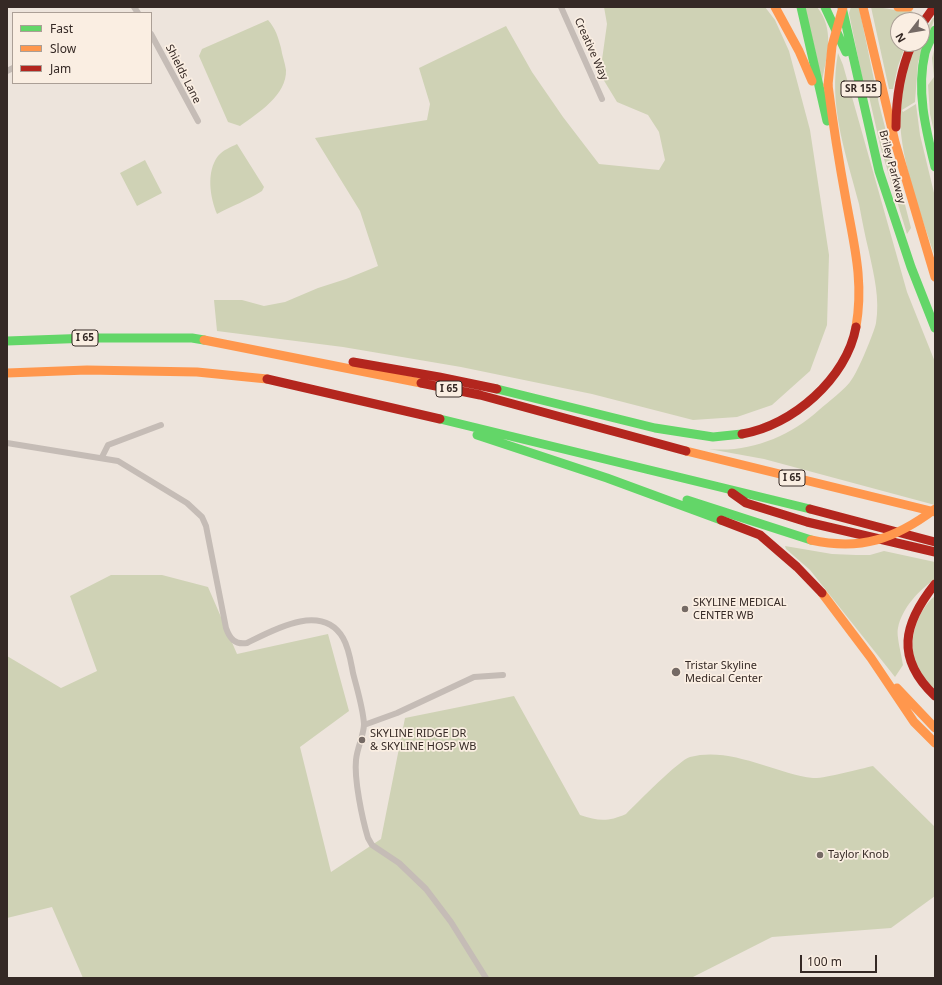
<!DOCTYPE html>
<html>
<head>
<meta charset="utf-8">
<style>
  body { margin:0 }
  #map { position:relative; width:942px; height:985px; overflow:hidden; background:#ede4dc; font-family:"Noto Sans",sans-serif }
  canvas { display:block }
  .frame { position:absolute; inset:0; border:8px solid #352925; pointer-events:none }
  .legend { position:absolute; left:12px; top:12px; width:140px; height:72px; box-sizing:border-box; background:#faeee2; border:1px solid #ab9f96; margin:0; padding:5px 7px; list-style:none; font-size:12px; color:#352925 }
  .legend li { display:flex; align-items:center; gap:8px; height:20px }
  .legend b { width:20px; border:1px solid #ab9f96 }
  .north { position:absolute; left:890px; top:12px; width:40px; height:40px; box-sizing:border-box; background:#faeee2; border:1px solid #ab9f96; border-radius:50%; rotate:239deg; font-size:11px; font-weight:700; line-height:16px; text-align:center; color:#352925 }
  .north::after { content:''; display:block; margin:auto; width:14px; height:18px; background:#756a65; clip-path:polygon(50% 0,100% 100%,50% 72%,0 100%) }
  .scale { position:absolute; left:800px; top:955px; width:77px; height:18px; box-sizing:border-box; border:2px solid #352925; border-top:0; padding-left:5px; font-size:12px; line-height:14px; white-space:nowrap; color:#352925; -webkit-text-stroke:3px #faeee2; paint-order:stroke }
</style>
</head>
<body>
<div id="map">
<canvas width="942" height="985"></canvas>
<div class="frame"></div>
<ul class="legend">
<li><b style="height:5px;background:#63d668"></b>Fast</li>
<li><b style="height:5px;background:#ff974d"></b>Slow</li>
<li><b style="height:5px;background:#b3261e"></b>Jam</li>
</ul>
<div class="north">N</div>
<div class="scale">100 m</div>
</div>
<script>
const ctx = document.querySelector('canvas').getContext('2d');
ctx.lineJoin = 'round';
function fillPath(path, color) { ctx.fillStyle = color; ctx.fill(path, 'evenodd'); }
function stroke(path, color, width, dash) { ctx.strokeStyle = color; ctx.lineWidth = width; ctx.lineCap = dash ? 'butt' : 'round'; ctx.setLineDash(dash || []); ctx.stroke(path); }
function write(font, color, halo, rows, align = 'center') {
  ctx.font = font + ' "Noto Sans",sans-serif'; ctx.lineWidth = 3.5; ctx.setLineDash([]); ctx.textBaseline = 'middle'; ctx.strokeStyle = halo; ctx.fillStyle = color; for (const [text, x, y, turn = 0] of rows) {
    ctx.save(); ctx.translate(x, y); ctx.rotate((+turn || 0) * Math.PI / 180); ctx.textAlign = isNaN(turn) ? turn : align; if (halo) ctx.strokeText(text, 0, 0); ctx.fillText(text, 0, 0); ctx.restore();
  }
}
fillPath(new Path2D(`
  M604 7H765L775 20 789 51 810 130 829 255 827 325 810 371 772 405 737 417 693 420 592 394 461 367 343 347 217 331 214 300H242L264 306 285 302 318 288 346 279 378 266 360 211 315 138 427 120 430 104 419 68 506 26 532 72 563 117 599 164 659 170 665 160 659 132 648 115 617 102 600 74 607 24Z
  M805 7H817C835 29 827 55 822 81Z
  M851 7H859L879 104 911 228 907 234 881 149 868 92H865L849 13Z
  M871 7C885 7 898 12 912 11L918 20H898V44H906L898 66 893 89H889Z
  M933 18H935L918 62 915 102 902 110 903 112 916 104 920 135 935 197V257C921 214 901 163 900 118 899 92 906 67 917 44H922V36Z
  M268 20C276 29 278 37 281 48 282 55 285 63 286 70 287 95 258 113 240 126L228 122 199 56 202 49Z
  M935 46V136L930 114 928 85 934 77 932 58Z
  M838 53 843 65 907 292 935 362V505L764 459 709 449C749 453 789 437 819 410 828 402 846 389 852 379 858 371 874 333 876 323 880 299 874 275 869 252 865 236 862 220 859 204 846 154 828 106 838 53Z
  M237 144 264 187 262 191C248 200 232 206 217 214 210 197 206 172 218 156 223 150 231 147 237 144Z
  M145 160 162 193 137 206 120 173Z
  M785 546 832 554 856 555H870L884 551 935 562V579C919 590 902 608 898 628 896 636 902 656 903 665L895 677 810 570 786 549Z
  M111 575H162L208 587 237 654 328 634 349 711 300 747 331 872 381 839 405 718 514 696 580 815C598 821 608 822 626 814 637 803 679 760 690 757 730 746 774 773 813 778 823 779 860 769 873 766L935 827V896L891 928 772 937 691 978H83L52 907 7 918V656L61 688 97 671 70 596Z
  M935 596V692C929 685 922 677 918 670 905 647 916 611 935 596Z`), '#cfd2b5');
stroke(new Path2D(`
  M134 7 138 13
  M561 7 602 99
  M151 34 198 121
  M7 71 13 68
  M7 443 118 461 187 503 202 517 206 526 226 628C230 639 235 645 247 643 273 630 322 602 343 638 349 648 351 663 353 673 357 689 363 708 364 724 364 735 357 748 356 760 354 779 362 818 368 838L372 845 399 863 426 889 451 922 486 978
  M102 457 108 445 161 425
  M364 725 397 713 474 677 503 675`), '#c5bcb6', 6);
stroke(new Path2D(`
  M801 7 827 121
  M825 7 846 52
  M842 7 879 171 911 267 935 328
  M935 30C932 38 927 45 925 53 916 91 926 130 935 167
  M7 341 91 338H192L204 340
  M497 389 655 428 713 437 742 434
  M440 419 810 509
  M477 435 607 478 721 520
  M687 500 811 540`), '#63d668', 9);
stroke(new Path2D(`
  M775 7 799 51 812 81
  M863 7 895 142 935 277
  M898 7H909
  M828 85C833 124 839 162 846 200 854 245 864 281 856 327
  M204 340 421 383
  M7 373 87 370 197 372 267 379
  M686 451 935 512
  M822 593 871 658 914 722 935 743
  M897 688 935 728`), '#ff974d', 9);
stroke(new Path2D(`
  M922 24 934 7
  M896 127C896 98 900 71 912 44
  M353 362 439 377 497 389
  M267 379 440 419
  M421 383 480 395 686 451
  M742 434C792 426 847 378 856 327
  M732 493 746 503 807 522 935 552
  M810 509 935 542
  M721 520 760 535 797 567 822 593
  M935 584C903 624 895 658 935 696`), '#b3261e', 9);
stroke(new Path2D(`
  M828 85 832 46 843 7
  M811 540C861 551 895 539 935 509`), '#ff974d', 9);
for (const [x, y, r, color] of [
  [685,609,4,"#756a65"],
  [676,672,5,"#756a65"],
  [362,740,4,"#756a65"],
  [820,855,4,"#756a65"]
]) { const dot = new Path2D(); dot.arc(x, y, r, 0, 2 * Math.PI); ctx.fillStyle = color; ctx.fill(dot); stroke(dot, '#faeee2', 1.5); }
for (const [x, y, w] of [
  [861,89,40],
  [85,338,26],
  [449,389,26],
  [792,478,26]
]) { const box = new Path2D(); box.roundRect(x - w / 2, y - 8, w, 16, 3); ctx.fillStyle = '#faeee2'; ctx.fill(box); stroke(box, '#352925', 1); }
write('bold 10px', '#352925', null, [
  ["SR 155",861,89],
  ["I 65",85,338],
  ["I 65",449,389],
  ["I 65",792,478]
]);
write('11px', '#352925', '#faeee2', [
  ["Creative Way",591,49,66],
  ["Shields Lane",183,74,63],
  ["Briley Parkway",892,167,75]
]);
write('11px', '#352925', '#faeee2', [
  ["SKYLINE MEDICAL",693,603],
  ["CENTER WB",693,616],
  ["Tristar Skyline",685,666],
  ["Medical Center",685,679],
  ["SKYLINE RIDGE DR",370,734],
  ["& SKYLINE HOSP WB",370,747],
  ["Taylor Knob",828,855]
], 'left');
</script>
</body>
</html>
